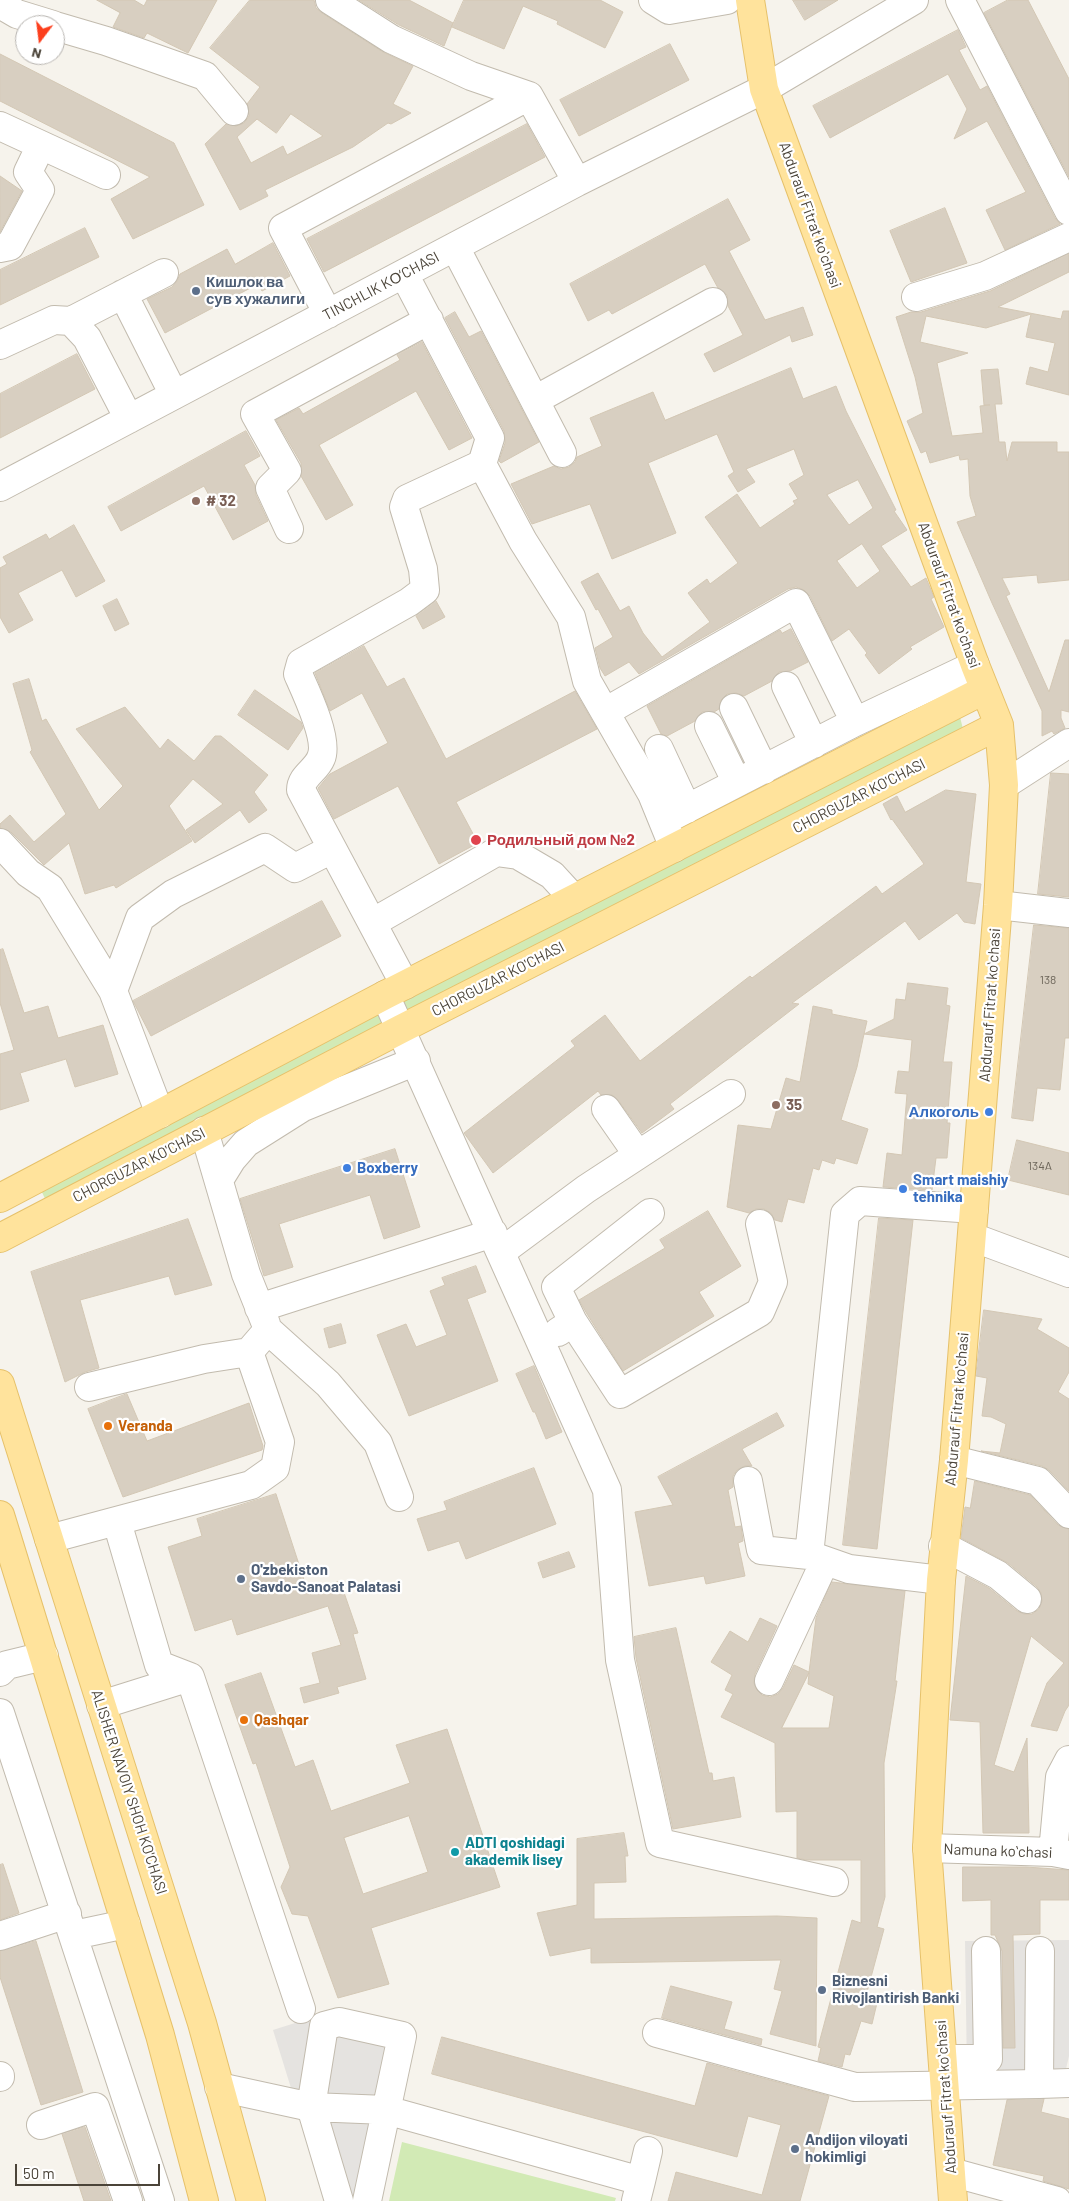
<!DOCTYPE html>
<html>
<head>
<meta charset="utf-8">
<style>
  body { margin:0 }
  #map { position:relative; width:1069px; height:2201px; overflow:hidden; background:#f6f3ec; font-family:Barlow,sans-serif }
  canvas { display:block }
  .north { position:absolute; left:15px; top:15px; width:50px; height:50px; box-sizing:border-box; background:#fff; border:1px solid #b7b4b0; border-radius:50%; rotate:195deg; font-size:14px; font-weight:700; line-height:20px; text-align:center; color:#4b4439 }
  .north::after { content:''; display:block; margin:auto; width:18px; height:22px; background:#fc3f1d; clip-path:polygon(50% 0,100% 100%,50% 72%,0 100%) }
  .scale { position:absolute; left:15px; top:2164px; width:145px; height:22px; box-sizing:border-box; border:2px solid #4b4439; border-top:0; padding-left:6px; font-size:15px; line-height:18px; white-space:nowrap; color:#4b4439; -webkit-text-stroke:4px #fff; paint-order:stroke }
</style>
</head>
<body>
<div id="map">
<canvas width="1069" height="2201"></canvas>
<div class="north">N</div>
<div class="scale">50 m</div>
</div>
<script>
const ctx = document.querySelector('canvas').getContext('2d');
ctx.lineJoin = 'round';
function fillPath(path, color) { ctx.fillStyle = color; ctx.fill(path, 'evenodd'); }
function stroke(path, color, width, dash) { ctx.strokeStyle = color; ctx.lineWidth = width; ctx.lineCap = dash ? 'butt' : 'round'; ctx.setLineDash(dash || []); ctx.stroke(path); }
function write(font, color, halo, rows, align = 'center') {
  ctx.font = font + ' Barlow,sans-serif'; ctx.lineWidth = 4.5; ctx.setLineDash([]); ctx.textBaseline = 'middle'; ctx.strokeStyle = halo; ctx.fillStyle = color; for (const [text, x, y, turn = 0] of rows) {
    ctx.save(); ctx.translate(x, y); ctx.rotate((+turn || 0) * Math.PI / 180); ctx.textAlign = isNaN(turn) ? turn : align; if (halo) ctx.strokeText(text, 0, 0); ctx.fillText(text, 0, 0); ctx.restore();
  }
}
fillPath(new Path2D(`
  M959 713 964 733 47 1203 40 1188Z
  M402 2142 616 2198 615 2201H389Z`), '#d2eab5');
fillPath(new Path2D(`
  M1069 1940V2056L1066 2069 967 2074 965 1941Z
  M336 2010 413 2029 379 2201H326L273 2030Z`), '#e5e3e0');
const building = new Path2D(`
  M97 0H134L144 6 147 0H217L188 53 147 33 144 38 113 27 120 13Z
  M250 0H314L316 8 322 13 383 52 413 66 393 104 411 113 391 124 388 123 353 147 265 190 268 196 240 210 205 144 226 124 236 126 244 123 249 116 247 104 260 87 210 48ZM291 114 323 136 287 155 283 146 251 163 237 137 257 119 276 133Z
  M359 0H409L453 23 444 46 399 25Z
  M464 0H600L623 12 605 48 557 24 558 21 523 6 504 49 452 27Z
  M793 0H838L805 20Z
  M1008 0H1028L1069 79V177L984 13Z
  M958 30 966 47 959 50 980 90 987 86 1055 218 1060 224 1005 250 986 210 1026 192 987 121 954 139 967 109 948 74 830 138 813 106Z
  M670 44 689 80 579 136 560 100Z
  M0 54 174 143 204 205 133 239 111 199 150 177 0 101Z
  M527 124 545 157 324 272 307 239Z
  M0 176 22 191 0 232Z
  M728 199 750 240 729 251 765 320 803 307 813 335 792 342 790 335 714 372 704 354 743 335 728 306 727 295 718 288 705 264 612 314 609 310 588 321 570 284Z
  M945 208 967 263 911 282 890 231Z
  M85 228 99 257 0 305V270Z
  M273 243 290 276 262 291 258 284 165 333 147 299 172 287 177 281 180 274 227 249 235 264Z
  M1069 254V272L998 307 1061 319 1063 311H1069V395L1026 384 1030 367 1048 372 1055 343 1026 337 1031 314 986 328 926 316 920 342 968 353 937 363 952 436 983 433 980 406 990 405H984L981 370 998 369 1002 404H995L999 442H1005L1007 461 1012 442H1057V452H1069V580L1038 583 1037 575 1002 578 1010 594 1006 596 1049 692 1065 640H1069V712L1061 710V718L1065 728 1054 734 1052 731 1042 736V711L992 603 957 522 976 516 970 496 968 459 960 460 959 455 930 463 926 451 921 453 907 421 923 413 915 377 896 317 911 312H921L990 291Z
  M455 312 469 337 481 331 539 442 501 463 499 461 505 443 504 431 445 318Z
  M422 342 472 438 449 450 416 391 319 445 353 505 326 520 301 476V463L276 420 299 408 303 414 400 360 397 355Z
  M77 354 95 389 0 438V394Z
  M791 368 803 399 836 386 846 411 896 510 894 511 907 530 881 546 911 587 926 578 934 597 931 599 944 627 910 647 912 649 879 674 865 655 867 653 849 629 832 641 810 596 804 590 796 587 788 589 639 674 629 662 605 676 600 668 595 648 613 637 598 609 596 610 581 582 598 573 620 611 629 606 643 633 662 657 710 622 688 593 707 579 710 584 738 563 705 517 737 494 760 528 795 504 793 501 798 499 789 484 804 475 794 449 746 469 755 482 738 492 728 476 734 472 717 434 648 463 676 533 612 559 590 504 532 524 511 484 554 466 561 469 569 467 575 462 577 457 602 446 590 418 653 392 665 420ZM858 480 873 508 849 525 827 495ZM862 544 880 571 857 588 837 561Z
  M246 431 260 456 244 465 255 485 256 495 268 521 233 540 204 486 121 531 108 507Z
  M74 525 105 581 76 597 62 570 18 593 33 620 9 633 0 617V568L7 564 3 557 46 534 49 539Z
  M117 599 129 624 115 631 103 606Z
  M436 601 445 617 423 629 416 616Z
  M791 629 808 662 790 671 779 672 772 681 744 696 736 693 727 694 721 700 719 709 714 712H702L695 721 667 736 661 734 647 706 780 630 782 633Z
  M364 646 387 687 404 678 446 759 575 691 597 729 456 802 478 843 439 864 398 786 334 819 318 788 330 774 388 743 362 693 330 711 315 673Z
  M29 679 42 721 46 719 99 810 123 786 76 729 125 707 160 749 168 739 194 761 215 736H221L268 775 254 792 267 810 249 823 240 810 195 843 186 830 223 804 193 779 169 806 192 841 116 888 114 885 85 894 69 843 44 865 11 832 0 828V824L10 815 34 842 66 814 30 752 32 750 13 684Z
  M255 690 301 722 303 728 288 750 238 715Z
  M1051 773 1069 774V897L1038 894Z
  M946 790 976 794 966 882 981 884 975 924 964 922 957 913 919 940 905 921 792 1003 799 1004 670 1104 674 1109 642 1133 618 1100 612 1095H601L598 1091 493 1173 464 1133 575 1046 571 1041 605 1015 640 1061 750 976 752 978 876 886 882 894 924 864 892 819 891 820 883 804 897 796 905 812Z
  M322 901 341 936 151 1036 133 1001Z
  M1034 925 1069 928V1038H1065L1060 1090 1037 1088 1033 1121 1012 1118Z
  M3 949 24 1013 48 1006 58 1038 103 1025 118 1074 75 1087 66 1059 20 1073 29 1101 0 1110V1054L14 1050 0 1003V950Z
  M908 983 948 988 946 1005 950 1006 943 1062H952L947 1123H950L947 1158H936L932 1190 883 1187 887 1153 902 1155 907 1094 895 1093 898 1071 909 1072 912 1040 864 1034 857 1067 841 1120 868 1129 857 1164 836 1158 834 1164 822 1160 819 1170 813 1168 804 1203 788 1199 782 1222 775 1220 771 1213 764 1209H756L749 1213 727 1207 738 1125 771 1129 786 1078 800 1082 813 1006 832 1010V1014L867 1021 864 1034 894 1019 896 999 905 1000Z
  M1017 1140 1069 1153V1195L1008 1180Z
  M395 1149 420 1227 384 1239 370 1195 279 1224 293 1267 264 1276 240 1199Z
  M708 1211 741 1266 699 1292 714 1316 623 1371 587 1314 579 1300 665 1248 660 1240Z
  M879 1218 913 1220 877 1549 843 1545Z
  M188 1219 212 1285 175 1295 169 1276 80 1300 99 1368 85 1372 65 1382 31 1272Z
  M476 1266 486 1292 467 1299 498 1381 409 1416 377 1335 406 1324 416 1347 447 1335 430 1291 445 1285 442 1278Z
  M984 1310 1042 1319 1037 1329 1069 1348V1372L1058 1392 1069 1399V1491L1049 1470 1042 1466 981 1451 1000 1453 1006 1424 991 1417 982 1416 987 1378 976 1376Z
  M341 1324 346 1343 329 1348 324 1329Z
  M534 1366 562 1432 546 1439 535 1412H533L516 1374Z
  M127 1394 147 1441 249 1403 263 1446 262 1450 123 1497 88 1409Z
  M777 1413 784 1426 742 1449 752 1466H745L737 1470 733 1476V1487L728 1490 735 1527 741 1526 743 1541 738 1543 745 1576 706 1584 704 1576 649 1586 635 1512 673 1505 658 1477Z
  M534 1468 556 1524 466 1559 459 1541 428 1551 417 1519 447 1510 444 1502Z
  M975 1481 1030 1495 1058 1525 1069 1529V1705L1065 1711 1057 1731 1031 1726 1047 1683 1064 1663 1031 1636 994 1765 1014 1772 1027 1738 1029 1833H983L980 1722 950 1720 966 1576 989 1588 1017 1611 1024 1614H1032L1039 1609 1042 1601 1041 1593 1037 1587 1008 1563 961 1538 965 1507 970 1508Z
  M276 1494 308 1592 340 1581 358 1633 353 1634 366 1679 337 1687 339 1693 304 1703 300 1688 320 1683 312 1653 341 1645 328 1606 237 1635 232 1619 195 1631 168 1547 202 1536 197 1519Z
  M569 1552 575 1567 543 1578 538 1563Z
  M832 1582 905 1591 895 1681H897L884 1763 885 1897 877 1927 884 1929 867 1992 869 1993 867 2000 877 2003 872 2024 861 2021 850 2055 845 2054 842 2067 818 2061 821 2048 818 2047 852 1920 861 1923V1860H806L797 1858V1811L776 1812 775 1743 721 1717 733 1694 725 1690 732 1675 711 1662 730 1631 748 1642 760 1618 777 1626 755 1674 754 1683 757 1690 762 1695 770 1697 778 1694 783 1688 794 1665 809 1672 816 1618ZM809 1673 808 1684 834 1696 829 1728H782Z
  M676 1628 709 1773H712L713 1781 734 1777 741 1817 673 1829 636 1658 634 1637Z
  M261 1673 295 1767 313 1760 331 1811 410 1783 396 1745 447 1729 500 1887 371 1928 389 1984 338 1998 308 1916 292 1914 281 1887 290 1867 256 1763 253 1764 225 1685ZM409 1816 428 1872 363 1894 344 1838Z
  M624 1833 628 1856H625L626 1882 594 1883V1919L777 1916 817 1918 816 2046 770 2034 782 1991 774 1989 781 1960 591 1963V1948L550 1956 537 1913 577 1905V1839Z
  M3 1864 19 1913 0 1920V1865Z
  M963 1867H1026L1069 1870V1900H1040V1934L1013 1935 1015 2048H1003L1002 1951 995 1935H991V1900L963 1901Z
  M36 1941 83 2092 41 2105 0 1977V1951Z
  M671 1986 732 2002 724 2029 762 2039 761 2045 662 2018Z
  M442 2037 695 2106 707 2063 829 2096 800 2201H668L676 2172 762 2195 781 2125 748 2116 737 2157 432 2074Z
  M1044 2099 1041 2112 1069 2119V2189L1043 2181 1044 2176 993 2165 1007 2100Z
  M85 2127 111 2201H84L62 2134Z`);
fillPath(building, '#d8cfc1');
stroke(building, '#d3c7b4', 1);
const minor = new Path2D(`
  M330 0 391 39 471 76 529 96 577 182
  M653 0 669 10 727 0
  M960 0 1069 211
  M0 4 17 14 53 25
  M55 26 106 41 205 76 234 111
  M0 126 106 175
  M455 247 562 453
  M0 248 10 246 40 190 28 172 41 145
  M123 294 174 395
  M916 297 985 276 1069 237
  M328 314 283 228 529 96
  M71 321 164 273
  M0 345 54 320 71 321 87 338 129 419
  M535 400 713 302
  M482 464 523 541 571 617 587 681 652 794 674 848
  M0 487 577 182 764 89 914 0
  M289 529 270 488 287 471 255 414 429 320
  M786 686 814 744
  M734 708 764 770
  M605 712 796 603 855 722
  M709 726 737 783
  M659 749 687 809
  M1004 785 1069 743
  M663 821 855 722 975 665
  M0 843 28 873 50 888 113 991 160 1114
  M998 905 1069 913
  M372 923 301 790C301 776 316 771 321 758 329 740 306 692 298 674L301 663 409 602 425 590 423 569 404 507 407 499 482 464 490 438 404 274
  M405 985 372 923 496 852 518 855 552 875 574 899
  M113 991 140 918 173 894 265 848 295 868 332 849
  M385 995 607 1490 620 1660 660 1843 834 1882
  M606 1109 638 1155
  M204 1131 246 1274 266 1324
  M219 1180 232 1159 246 1143 303 1107 416 1061
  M972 1237 1069 1273
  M501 1252 586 1189 731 1094
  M259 1308 493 1233
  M573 1322 620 1394 760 1312 773 1282 760 1224
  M558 1332 573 1322 556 1287 650 1213
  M249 1352 268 1330 328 1384 378 1443 399 1497
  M954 1460 1038 1481 1069 1514
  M748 1481 761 1550 809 1555
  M117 1522 159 1665 190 1677 301 2009
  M49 1539 251 1485 275 1468 280 1442 249 1352 204 1359 89 1387
  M943 1546 998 1575 1027 1599
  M941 1580 849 1569 809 1555 845 1214 860 1201 974 1209
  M0 1672 7 1665 44 1656
  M769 1681 825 1561
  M101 1705 190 1677
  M0 1713 160 2201
  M927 1848 1053 1852 1069 1855
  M1053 1852 1060 1777 1069 1760
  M74 1935 126 1924
  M0 1936 67 1914
  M657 2033 855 2087 1039 2084 1040 1951
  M943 2059H988L986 1951
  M0 2076V2077
  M1039 2084 1069 2083
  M219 2087 311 2107 386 2110 641 2181 636 2201
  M41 2125 95 2107 128 2201
  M951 2172 1057 2201
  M641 2181 648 2151
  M339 2201 311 2107 324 2026 339 2022 402 2036 367 2201`);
const major = new Path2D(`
  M750 0 764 89 975 665 999 725 1004 785 998 905 954 1460 941 1580 927 1848 953 2201
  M0 1198 385 995 984 690
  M0 1238 401 1029 999 725
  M0 1384 202 2023 251 2201
  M0 1515 160 2035 204 2201`);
stroke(minor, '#c2bbae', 30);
stroke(major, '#e6c16a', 30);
stroke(minor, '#fff', 28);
stroke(major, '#ffe39c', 28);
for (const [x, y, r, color] of [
  [196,291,5,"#5c6f8a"],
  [196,501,5,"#8d6e63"],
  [476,840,6,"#e0444e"],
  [776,1105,5,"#8d6e63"],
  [989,1112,5,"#3f7fe0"],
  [347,1168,5,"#3f7fe0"],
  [903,1189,5,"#3f7fe0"],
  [108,1426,5,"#e8710a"],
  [241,1579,5,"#5c6f8a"],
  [244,1720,5,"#e8710a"],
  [455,1852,5,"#0f9aa8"],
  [822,1990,5,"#5c6f8a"],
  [795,2149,5,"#5c6f8a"]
]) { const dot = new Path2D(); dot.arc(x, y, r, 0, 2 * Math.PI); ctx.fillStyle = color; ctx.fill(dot); stroke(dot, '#fff', 2); }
write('12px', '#6e675b', null, [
  ["138",1048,980],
  ["134A",1040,1166]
]);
write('15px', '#4b4439', '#fff', [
  ["Abdurauf Fitrat koʻchasi",810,215,70],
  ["TINCHLIK KО‘CHASI",381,286,-28],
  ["Abdurauf Fitrat koʻchasi",949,595,70],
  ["CHORGUZAR KO'CHASI",859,796,-27],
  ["CHORGUZAR KO'CHASI",498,979,-27],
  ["Abdurauf Fitrat koʻchasi",990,1005,-86],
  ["CHORGUZAR KO'CHASI",139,1165,-27],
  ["Abdurauf Fitrat koʻchasi",957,1409,-85],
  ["ALISHER NAVOIY SHOH KO'CHASI",129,1792,72],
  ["Namuna koʻchasi",998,1851,2],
  ["Abdurauf Fitrat koʻchasi",946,2097,-94]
]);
write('bold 15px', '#4e5e75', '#fff', [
  ["Кишлок ва",206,282],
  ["сув хужалиги",206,299],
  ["O'zbekiston",251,1570],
  ["Savdo-Sanoat Palatasi",251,1587],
  ["Biznesni",832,1981],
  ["Rivojlantirish Banki",832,1998],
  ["Andijon vilоyati",805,2140],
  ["hоkimligi",805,2157]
], 'left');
write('bold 15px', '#785e54', '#fff', [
  ["# 32",206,501],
  ["35",786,1105]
], 'left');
write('bold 15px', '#be3a42', '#fff', [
  ["Родильный дом №2",487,840]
], 'left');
write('bold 15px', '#366cbe', '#fff', [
  ["Алкоголь",979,1112,"right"],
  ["Boxberry",357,1168],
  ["Smart maishiy",913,1180],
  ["tehnika",913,1197]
], 'left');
write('bold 15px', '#c56008', '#fff', [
  ["Veranda",118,1426],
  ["Qashqar",254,1720]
], 'left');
write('bold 15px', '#0d838f', '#fff', [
  ["ADTI qoshidagi",465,1843],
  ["akademik lisey",465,1860]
], 'left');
</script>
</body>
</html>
